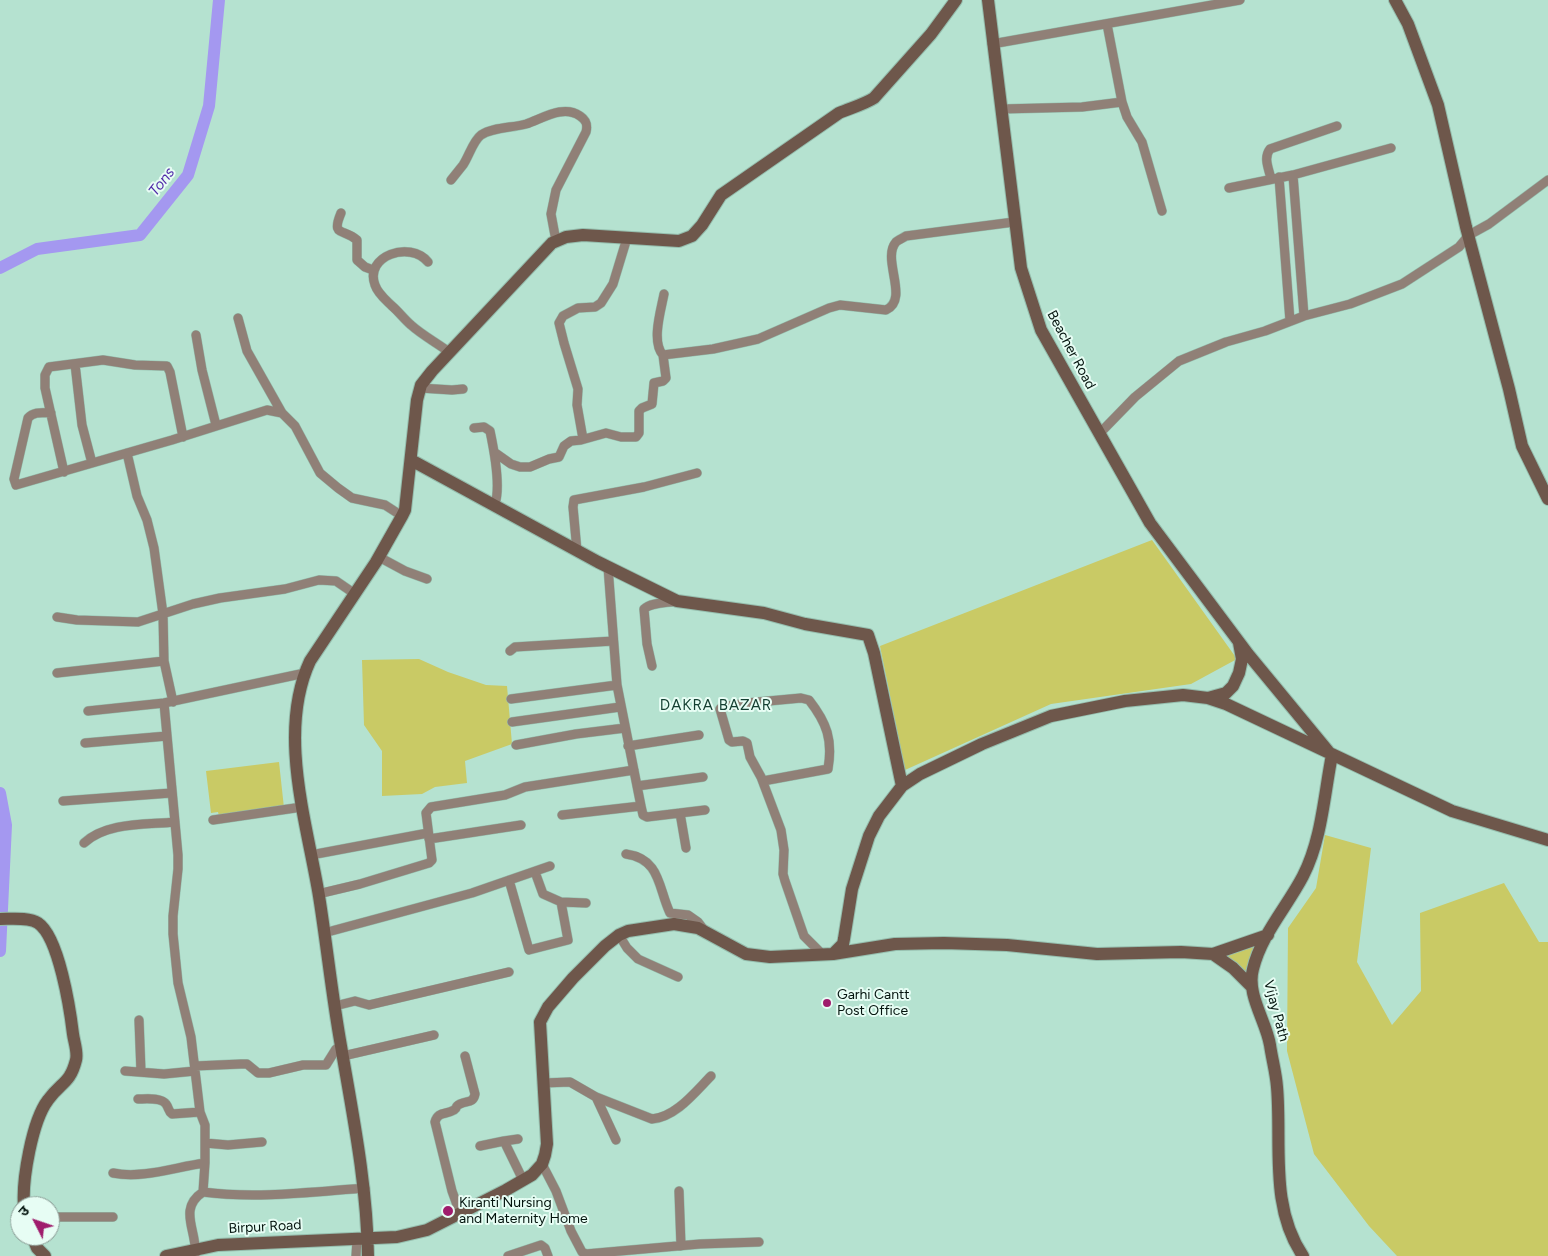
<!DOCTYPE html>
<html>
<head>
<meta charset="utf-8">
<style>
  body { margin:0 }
  #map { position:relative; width:1548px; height:1256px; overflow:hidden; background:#b5e2d0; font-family:Figtree,"Noto Sans Devanagari",sans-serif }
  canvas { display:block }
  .north { position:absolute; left:10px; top:1196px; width:50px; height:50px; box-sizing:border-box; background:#e7fdf4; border:1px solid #8c9f98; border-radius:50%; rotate:311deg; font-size:14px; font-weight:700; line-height:20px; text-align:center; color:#03130d }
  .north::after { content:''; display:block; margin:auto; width:18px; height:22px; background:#9f1c6c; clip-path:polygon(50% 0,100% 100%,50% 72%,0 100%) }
</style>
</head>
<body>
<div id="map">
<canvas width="1548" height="1256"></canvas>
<div class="north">उ</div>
</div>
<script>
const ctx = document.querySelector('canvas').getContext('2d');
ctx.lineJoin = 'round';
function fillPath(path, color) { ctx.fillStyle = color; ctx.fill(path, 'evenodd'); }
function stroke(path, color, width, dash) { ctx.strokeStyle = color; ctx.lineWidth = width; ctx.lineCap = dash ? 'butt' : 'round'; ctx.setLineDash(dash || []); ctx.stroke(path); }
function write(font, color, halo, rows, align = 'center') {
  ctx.font = font + ' Figtree,sans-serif'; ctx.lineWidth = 4; ctx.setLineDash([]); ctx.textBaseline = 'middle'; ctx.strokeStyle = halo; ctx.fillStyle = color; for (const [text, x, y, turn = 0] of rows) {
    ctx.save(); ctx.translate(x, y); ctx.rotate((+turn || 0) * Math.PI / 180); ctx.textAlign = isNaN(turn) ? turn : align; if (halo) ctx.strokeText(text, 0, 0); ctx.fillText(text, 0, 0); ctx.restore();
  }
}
fillPath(new Path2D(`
  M1152 540 1237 659 1191 684 1051 704 905 770 880 646Z
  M419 659 448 672 486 685 507 686 512 744 465 761 467 783 435 787 422 794 382 796V751L364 725 362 660Z
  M279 762 284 808 219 816 218 812 211 813 206 771Z
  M1325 835 1371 848 1357 962 1392 1025 1421 991 1420 913 1504 883 1539 942H1548V1256H1397L1369 1226 1314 1154 1287 1051 1288 928 1316 888Z
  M1255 945 1245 974 1224 956Z`), '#c9ca65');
stroke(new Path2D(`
  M0 268 37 249 140 235 188 175 209 106 219 0
  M0 793 6 825 0 951`), '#a498f0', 12);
const street = new Path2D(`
  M1107 24 1122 102 1127 117 1142 142 1162 211
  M992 44 1240 0
  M1002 109 1082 107 1122 102
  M1293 175 1304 316
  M1279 177 1290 321
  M1271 179C1269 169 1263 158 1270 149L1337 126
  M451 180C455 175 459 170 463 165 469 156 473 141 481 135 493 127 512 128 526 124 542 119 563 104 580 116 586 120 588 124 586 132L556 190 551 214 556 241
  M1229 188 1293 175 1391 148
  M341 213C331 237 343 228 357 240V260L365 267 373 270
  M428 262C410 240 364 256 375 285 378 294 386 300 392 306 399 312 404 319 411 325 422 335 437 343 449 352
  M238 318 247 351 282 413
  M196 335 202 370 216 425
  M663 355C651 342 661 310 664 294
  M75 364 82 425 92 463
  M420 388 452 390 463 389
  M51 413C43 413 34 411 28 418L14 479 16 485 172 440 267 410 282 413 295 426 320 473 338 488 352 498 385 505 402 516
  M474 428 484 427 490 431C494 450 501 486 495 504
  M1099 434 1135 397 1179 361 1226 342 1265 331 1304 316 1350 304 1402 284 1459 247 1469 235 1489 224 1548 180
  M583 439 577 405 578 389 564 343 559 323 563 316 578 308 595 307 601 303 613 284 627 238
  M494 452 511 464 520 467H530L549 459 559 457 564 446 571 441 581 440 606 433 621 437H636L639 433V411L642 408 652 404 654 383 663 381 666 378 663 355 713 349 758 339 829 308 840 305 886 310C910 299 881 259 896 242 898 240 903 238 906 236L1014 222
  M127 453 137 496 147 520 154 548 163 614 164 661 173 702
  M64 472 45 388V375L49 367 103 360 135 365 167 366 170 372 183 437
  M577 551 573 507 574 500 644 487 697 473
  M379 557 405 571 427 579
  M57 617 77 620 138 622 193 604 220 598 285 589 319 580 336 581 355 594
  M510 651 515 647 613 641
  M652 666 647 644 644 609C651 602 667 603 677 601
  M57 673 164 661
  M511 699 617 685
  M164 703 178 855V869L173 916V934L178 983 191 1037 200 1112 205 1125V1163L203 1192C177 1209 198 1232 195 1255
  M88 711 164 703 305 673
  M512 722 620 707
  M85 743 167 736
  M516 745 576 734 625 728
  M628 746 699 735
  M763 781 828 769C833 740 827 723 809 700L801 698 747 703 722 707 720 709 729 740 732 742 743 741 747 743 750 757 761 777 781 830 784 850 783 874 785 881 804 936 822 954
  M637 786 703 777
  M63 801 171 793
  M641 806 643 815 647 817 705 810
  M680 813 686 848
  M562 815 641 806 617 685 608 567
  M213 820 302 807
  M429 839 521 825
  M84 843C107 822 145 825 175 822
  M626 854C661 859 658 888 670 913L688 915 698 922 704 930
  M311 855 428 833
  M509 880 529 950 568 940 561 902 543 894 535 872
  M318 894 360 884 429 863 432 860 426 813 431 807 505 795 525 787 634 770
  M561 902 586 903
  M324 933 472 893 550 866
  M619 935 627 948 638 959 678 977
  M335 1006 355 1001 369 1005 509 972
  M139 1020 141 1072
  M343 1056 434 1035
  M195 1066 241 1064H247L258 1073H269L303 1065H326L336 1049 341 1046
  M125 1071 164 1074 195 1071
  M544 1083 570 1082 596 1097 652 1119C676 1117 695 1092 711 1076
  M596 1097 616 1140
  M138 1099C145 1099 161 1097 166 1104 169 1108 168 1111 172 1114L200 1112
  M504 1141 518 1139
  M205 1143 228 1145 262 1142
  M480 1146 504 1141 523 1180
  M542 1164 556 1191 571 1231 582 1252 586 1254 700 1244 759 1242
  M113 1173C143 1179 175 1167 205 1163
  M679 1191 681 1246
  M203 1192C256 1199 311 1192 365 1188
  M460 1213 452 1191 435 1122C438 1111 446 1115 454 1110 459 1106 454 1107 460 1104 467 1100 473 1104 475 1094L465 1056
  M50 1216 59 1217H113
  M356 1256 357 1239
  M508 1256 541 1245 545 1248 548 1256`);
const secondary = new Path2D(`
  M988 0 1021 268 1041 330 1150 523 1248 654 1328 751
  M1395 0 1408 24 1438 105 1466 227 1509 389 1522 446 1548 499
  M411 460 598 562 677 601 764 613 805 624 868 635 874 653 902 786
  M1208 698 1226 693 1233 686 1239 673 1242 659 1239 643
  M0 919C11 919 29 917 38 923 59 937 70 1009 73 1034 74 1042 78 1052 76 1060 70 1084 61 1082 48 1100 32 1121 22 1180 24 1206
  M833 954 843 944 844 939 852 889 869 836 879 816 902 786 920 774 982 744 1051 716 1125 701 1183 695 1208 698 1226 704 1452 811 1548 840
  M1213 954 1268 935
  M32 1236 37 1248 45 1256
  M166 1256 218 1245 397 1237 427 1230 506 1190 532 1175 542 1164 545 1155 547 1144 540 1022 548 1007 573 978 605 946 619 935 628 931 674 924 698 928 746 954 770 957 833 954 895 944 944 943 1007 945 1097 954 1181 952 1213 954 1233 968 1251 986
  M368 1256C367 1185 353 1116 341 1046 332 996 327 946 319 896 307 823 277 732 310 661L376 562 402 516 405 510 417 400 421 385 432 371 552 243 566 237 583 235 679 241 692 236 702 225 721 195 839 113C850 108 863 105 874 98L931 34 956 0
  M1303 1256C1269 1206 1282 1143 1277 1087 1276 1073 1272 1059 1270 1045 1266 1021 1246 994 1253 969 1261 935 1287 907 1303 876 1322 839 1324 795 1332 755`);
stroke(street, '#95bdad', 10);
stroke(secondary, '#95bdad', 14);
stroke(street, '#908077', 9);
stroke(secondary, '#6e574b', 12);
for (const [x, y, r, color] of [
  [827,1003,5,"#9f1c6c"],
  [448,1211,6,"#9f1c6c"]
]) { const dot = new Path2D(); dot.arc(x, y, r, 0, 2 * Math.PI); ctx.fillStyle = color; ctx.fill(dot); stroke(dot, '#e7fdf4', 2); }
write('14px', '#03130d', '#e7fdf4', [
  ["Beacher Road",1071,350,62],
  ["Vijay Path",1276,1011,75],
  ["Birpur Road",265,1227,-3]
]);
write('14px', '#03130d', '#e7fdf4', [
  ["Garhi Cantt",837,995],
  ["Post Office",837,1011],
  ["Kiranti Nursing",459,1203],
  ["and Maternity Home",459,1219]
], 'left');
write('italic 15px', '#502aa9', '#e7fdf4', [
  ["Tons",162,182,-52]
]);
ctx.letterSpacing = '1px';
write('15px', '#133e30', '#e7fdf4', [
  ["DAKRA BAZAR",716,706]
]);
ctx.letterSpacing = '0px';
</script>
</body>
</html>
